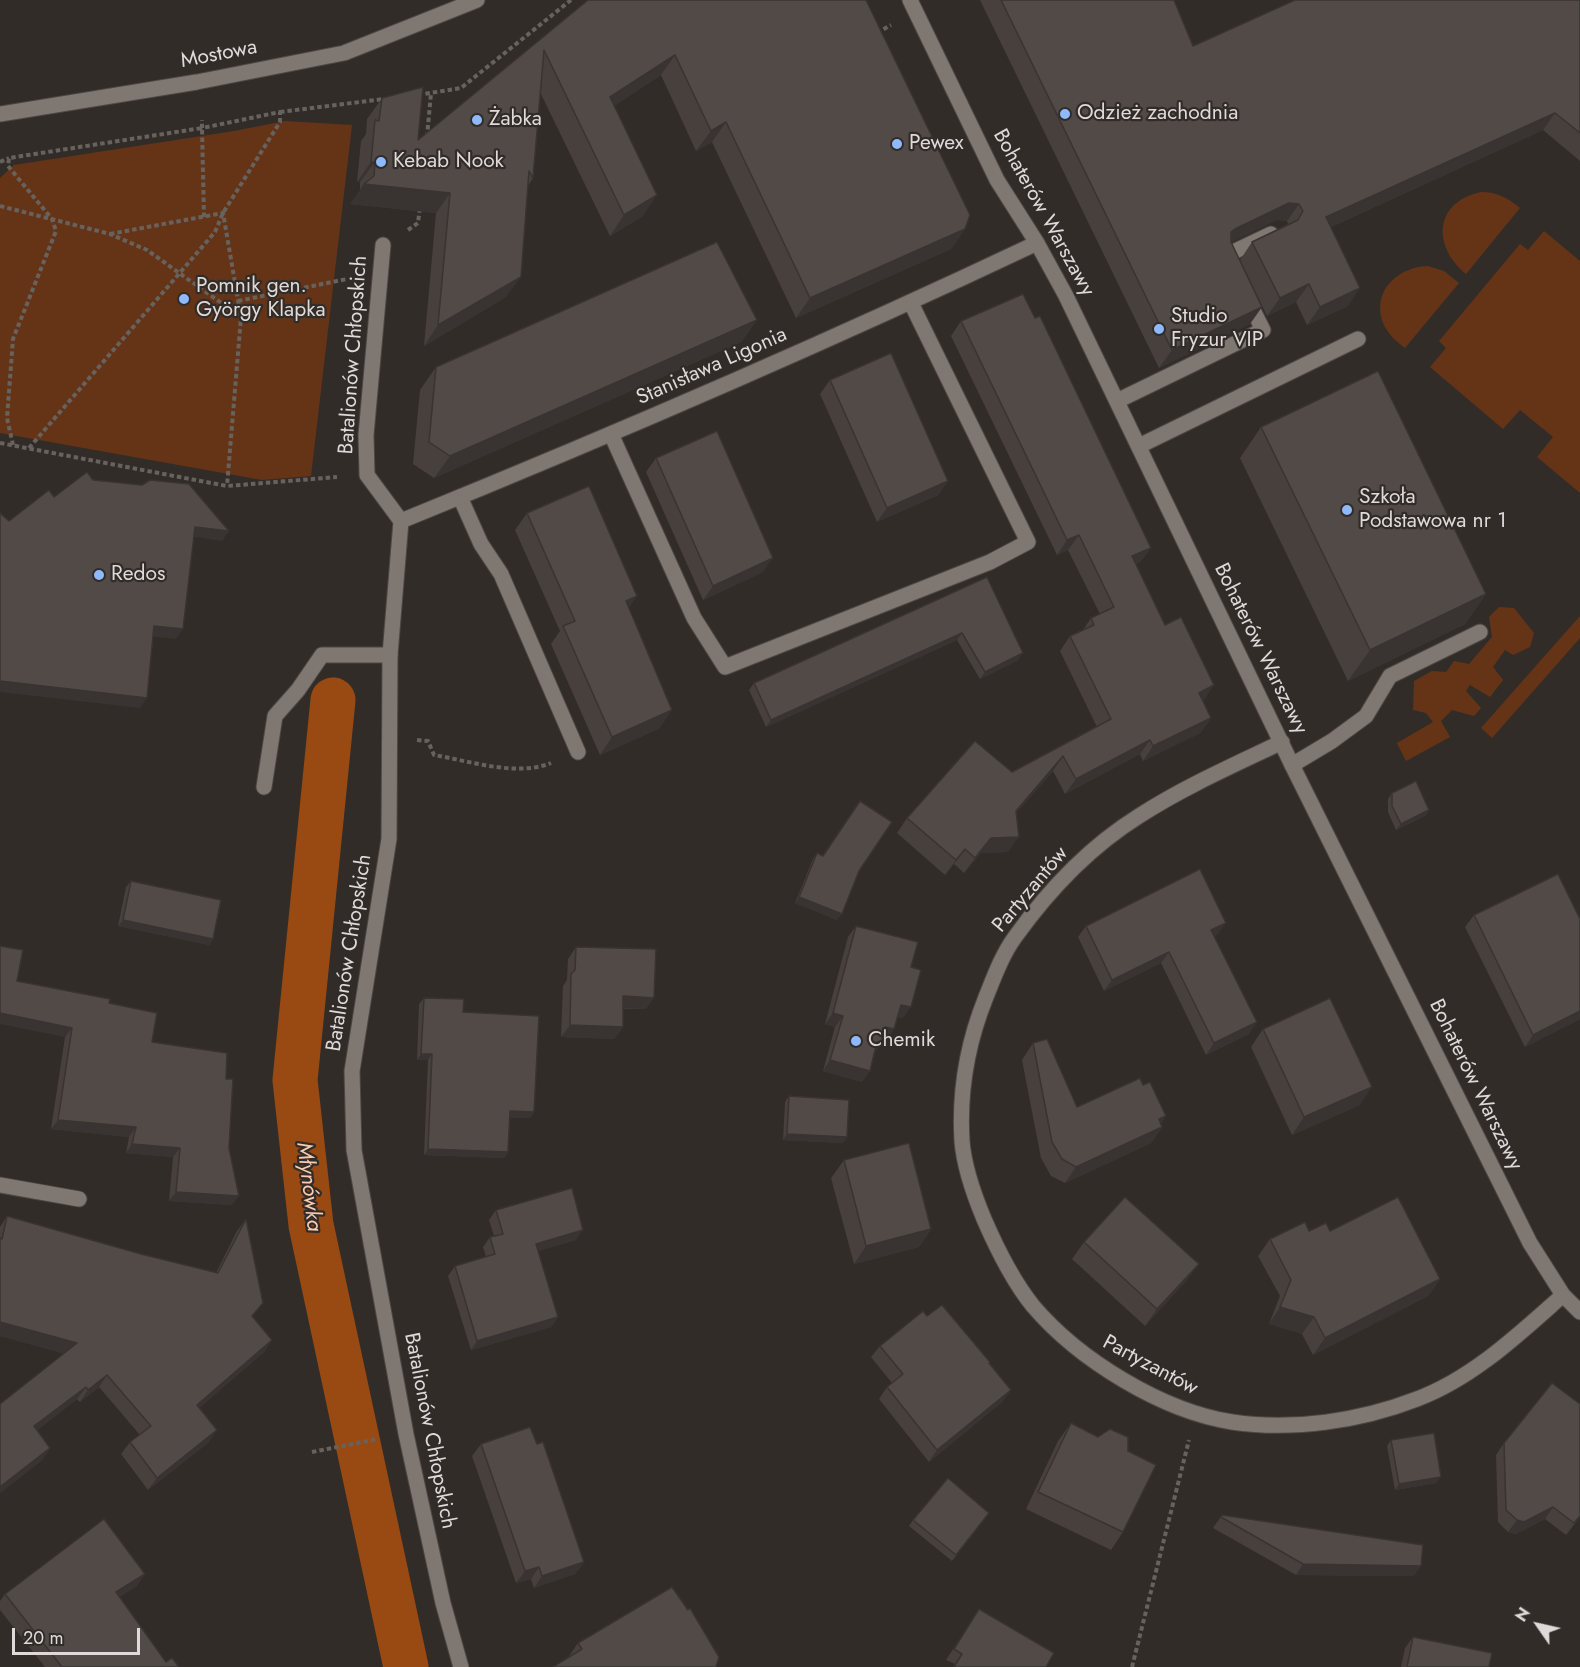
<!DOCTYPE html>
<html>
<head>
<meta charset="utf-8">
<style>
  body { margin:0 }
  #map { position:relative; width:1580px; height:1667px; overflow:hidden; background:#322c28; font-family:Jost,sans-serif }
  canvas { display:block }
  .north { position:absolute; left:1508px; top:1595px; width:60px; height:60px; -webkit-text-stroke:4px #322c28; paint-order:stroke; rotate:304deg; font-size:16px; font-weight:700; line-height:24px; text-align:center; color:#dfdad8 }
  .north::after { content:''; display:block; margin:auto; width:21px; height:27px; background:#dfdad8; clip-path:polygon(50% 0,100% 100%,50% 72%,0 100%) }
  .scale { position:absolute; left:12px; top:1628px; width:128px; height:27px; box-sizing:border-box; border:3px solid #dfdad8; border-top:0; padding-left:8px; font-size:18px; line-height:21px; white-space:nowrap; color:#dfdad8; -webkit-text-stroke:4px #322c28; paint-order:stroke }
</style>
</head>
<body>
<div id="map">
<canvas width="1580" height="1667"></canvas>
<div class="north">N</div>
<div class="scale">20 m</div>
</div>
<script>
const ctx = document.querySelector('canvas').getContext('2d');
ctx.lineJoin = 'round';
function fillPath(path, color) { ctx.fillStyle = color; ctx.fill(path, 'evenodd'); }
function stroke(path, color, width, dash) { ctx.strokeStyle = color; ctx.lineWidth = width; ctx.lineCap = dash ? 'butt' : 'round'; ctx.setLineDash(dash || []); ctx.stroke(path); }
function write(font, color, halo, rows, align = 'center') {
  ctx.font = font + ' Jost,sans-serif'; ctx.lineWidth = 4.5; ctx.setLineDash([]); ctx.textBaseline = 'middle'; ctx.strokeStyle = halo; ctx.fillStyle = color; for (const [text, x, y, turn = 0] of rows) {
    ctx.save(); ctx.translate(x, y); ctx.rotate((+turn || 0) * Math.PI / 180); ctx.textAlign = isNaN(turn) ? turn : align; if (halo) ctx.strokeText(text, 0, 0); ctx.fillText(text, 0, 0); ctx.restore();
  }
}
fillPath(new Path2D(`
  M285 121 352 125 311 476 262 480 0 433V178L14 165 234 131Z
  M1481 192C1497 192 1508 198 1520 208L1466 274C1432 246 1434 202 1481 192Z
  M1544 231 1580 261V493L1537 457 1553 437 1520 410 1503 429 1430 367 1446 348 1439 341 1520 244 1528 250Z
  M1428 266 1444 271 1459 283 1405 348C1397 342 1390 336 1385 327 1369 294 1396 267 1428 266Z
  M1499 607 1514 608 1534 633 1530 647 1513 655 1505 650 1493 667 1503 680 1490 697 1470 685 1466 691 1481 708 1474 716 1452 710 1441 721 1450 737 1406 761 1397 743 1433 722 1426 713 1413 710 1414 681 1432 671 1446 672 1454 661 1469 664 1492 637 1489 617Z
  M1580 616V638L1492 738 1481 728Z`), '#653417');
stroke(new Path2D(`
  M333 700 295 1080 311 1225 406 1667`), '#994a13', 45);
const lane = new Path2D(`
  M1231 265 1227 255 1271 234
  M1117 401 1263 330 1247 298
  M611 434 694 618 725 667 990 562 1028 542 911 303
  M1139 446 1358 339
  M460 497 481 544 501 574 578 752
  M1292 765 1332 741 1366 716 1390 676 1480 632
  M264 787 275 716 298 690 322 655H390
  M0 1185 79 1199`);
const street = new Path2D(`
  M910 0 997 180 1037 243 1066 296 1292 765 1530 1243 1563 1295 1580 1312
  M383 245 366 435 367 475 401 521 390 655 389 839 352 1071 354 1150 406 1434 443 1603 461 1667
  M401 521C615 434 828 342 1037 243
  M1282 742C1234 765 1184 787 1139 816 1091 846 1048 891 1015 937 1002 955 994 977 986 997 967 1044 959 1092 962 1141 964 1167 974 1195 984 1219 997 1249 1012 1280 1033 1306 1079 1360 1162 1411 1232 1422 1293 1431 1360 1421 1417 1399 1473 1378 1519 1334 1563 1295`);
const secondary = new Path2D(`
  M0 114 197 82 344 53 477 0`);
stroke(lane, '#4d4745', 17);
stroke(street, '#4d4745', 17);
stroke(secondary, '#4d4745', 17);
stroke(new Path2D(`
  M877 33 891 25
  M418 95 461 88 571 0
  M280 112 384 99
  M427 137 431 93
  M0 162 9 158
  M0 206 110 234 147 250 241 317
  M408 230 418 223 420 207
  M110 234 223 213 241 317 227 486
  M238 301 352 278
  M0 443 227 486 337 477
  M13 445 7 418 13 339 56 231 52 219 8 166 9 158 202 128 204 217
  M29 448 215 232 223 213 280 122V112L202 128V120
  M417 740 428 741 434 755C470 761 516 777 551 763
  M312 1452 378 1439
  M1132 1667 1189 1440`), '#67625e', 4, [4.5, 3]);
stroke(lane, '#7f7772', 15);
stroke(street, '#7f7772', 15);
stroke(secondary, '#7f7772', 15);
fillPath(new Path2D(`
  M588 0 965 229 951 249 796 318 712 142 696 151 661 75 614 106 643 216 610 236 540 92 533 178 528 186 506 297 424 346 436 213 350 204 360 191V182H357L361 141 366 134 367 119 382 98 418 140Z
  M980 0H1174L1193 46 1580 0V161L1543 130 1331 227 1348 306 1307 325 1296 302 1267 316 1240 260 1252 242 1288 224 1287 221 1277 220 1231 242 1250 324 1159 368Z
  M757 320 741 342 434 478 413 464 420 390 436 367Z
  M961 321 1151 548 1140 562 1136 564 1165 625 1204 700 1202 701 1211 718 1200 733 1143 761 1140 754 1065 794 1053 771 1016 813 1008 852 981 853 964 873 954 864 945 875 897 833 907 818 1012 772 1097 727 1060 651 1070 636 1083 630 1091 618 1100 614 1068 550 1057 555 951 336Z
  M830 380 948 481 938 495 877 522 820 394Z
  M1261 427 1486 594 1465 624 1348 681 1240 458Z
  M656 458 763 572 703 600 646 472Z
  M527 513 629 608 660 728 600 755 551 644 560 631 515 530Z
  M987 577 1018 660 980 679 957 640 766 727 749 690 754 683Z
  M1392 793 1429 810 1425 816 1396 830 1388 812V799Z
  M817 853 859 871 837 920 795 903 813 859Z
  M131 881 213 939 209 945 118 926 126 887Z
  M1474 915 1580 1019 1525 1047 1465 927Z
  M856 926 911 967 903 1018 898 1017 894 1029 887 1040 882 1039 881 1044 874 1053 862 1082 823 1071 835 1027 825 1024 848 937Z
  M1086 926 1218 934 1214 936 1249 1034 1206 1055 1161 963 1104 991 1078 937Z
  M576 947 646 1009H623V1027L614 1039 561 1037 563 986 567 980 568 959Z
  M17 981 109 1003 152 1042 226 1079 232 1205 169 1201 173 1157 126 1153 129 1137 51 1129 65 1037Z
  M424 998 463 1012 534 1112 530 1118H510L508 1152 504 1158 424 1155 428 1060H417L419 1004Z
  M1263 1029 1360 1105 1292 1135 1251 1047Z
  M1033 1043 1077 1107 1143 1085 1166 1116 1161 1123 1162 1127 1151 1143 1065 1183 1051 1176 1041 1158 1022 1060Z
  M789 1096 843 1143 783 1140 785 1102Z
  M844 1160 931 1229 919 1247 854 1264 831 1178Z
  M496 1210 576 1240 538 1251 558 1317 551 1327 471 1350 448 1276 455 1266 486 1257 483 1247 490 1237 494 1236 489 1220Z
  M7 1216 141 1254 216 1273 237 1231 246 1219 253 1317 272 1340 264 1352 199 1408 209 1442 148 1490 121 1454 130 1442 140 1435 99 1387 80 1402 77 1399 37 1430 50 1448 42 1460 0 1493 64 1353 0 1336V1227Z
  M1309 1231H1330L1440 1279 1428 1296 1313 1355 1302 1334 1269 1324 1280 1296 1258 1256 1270 1239Z
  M1084 1242 1199 1264 1186 1281 1145 1326 1072 1259Z
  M927 1316 990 1362 989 1364 1011 1390 1002 1402 929 1462 879 1399 887 1387 892 1383 871 1357 880 1346Z
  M1071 1423 1123 1532 1111 1550 1026 1509 1058 1441Z
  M1391 1440 1436 1483 1395 1490 1387 1446Z
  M1504 1443 1580 1517 1566 1535 1545 1519 1516 1534 1508 1532 1498 1522 1496 1455Z
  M481 1444 584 1562 575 1574 534 1588 531 1579 516 1583 472 1456Z
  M1222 1515 1414 1576 1296 1575 1213 1528Z
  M985 1519 952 1561 909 1526 913 1520Z
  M137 1586 119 1597 166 1662 179 1667H45L0 1610V1601L5 1594Z
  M979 1609 1046 1667H953L955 1664 946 1660Z
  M1413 1637 1489 1667H1401L1405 1648Z
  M578 1643 716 1667 567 1659Z`), '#47403c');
fillPath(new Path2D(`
  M675 55 661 75 596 118 610 97Z
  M1555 113 1543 130 1313 235 1326 217Z
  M726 122 712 142 696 151 711 131Z
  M371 162H375L360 182H357Z
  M364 184 450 193 436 213 350 204Z
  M657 195 643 216 610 236 624 215Z
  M1289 203 1299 204 1287 221 1277 220 1223 246 1231 232 1235 229Z
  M965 229 951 249 796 318 810 298Z
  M521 277 506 297 424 346 438 325Z
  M1309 284 1296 302 1267 316 1280 298Z
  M1360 288 1348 306 1307 325 1320 307Z
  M1262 307 1250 324 1159 368 1172 350Z
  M757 320 741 342 434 478 450 456Z
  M948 481 938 495 877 522 887 508Z
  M195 527 229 531 222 541 188 536Z
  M1079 535 1068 550 1057 555 1067 540Z
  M1151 548 1140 562 1122 571 1132 556Z
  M773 558 763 572 703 600 713 586Z
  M1486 594 1465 624 1348 681 1370 650Z
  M637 596 625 614 626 601Z
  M154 626 183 629 176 639 147 636Z
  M962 633 957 640 766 727 771 720Z
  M1023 653 1018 660 980 679 985 672Z
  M0 681 147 698 140 708 0 692Z
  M1214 685 1204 700 1188 708 1199 693Z
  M672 710 660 728 600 755 612 737Z
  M1211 718 1200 733 1143 761 1153 746Z
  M1150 740 1140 754 1065 794 1076 779Z
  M1063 756 1053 771 1005 825 1016 811Z
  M1429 810 1425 816 1396 830 1401 824Z
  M1019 837 1008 852 981 853 964 873 975 858 991 838Z
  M965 849 954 864 945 875 956 860Z
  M799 897 842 914 837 920 795 903Z
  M123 920 213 939 209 945 118 926Z
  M1226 923 1218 934 1204 942 1211 930Z
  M1169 952 1161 963 1104 991 1112 980Z
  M623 996 654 998 646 1009 615 1008Z
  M901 1005 911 1007 903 1018 893 1016Z
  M1580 1011V1019L1525 1047 1533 1035Z
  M0 1013 72 1028 65 1037 0 1024Z
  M833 1013 843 1016 835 1027 825 1024Z
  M1257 1022 1249 1034 1206 1055 1214 1043Z
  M570 1025 623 1027 614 1039 561 1037Z
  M885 1027 894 1029 887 1040 878 1038Z
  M877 1042 881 1044 873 1055Z
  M421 1054H432L428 1060H417Z
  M830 1060 870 1071 862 1082 823 1071Z
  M1372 1087 1360 1105 1292 1135 1304 1117Z
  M510 1111 534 1112 530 1118H506Z
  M1166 1116 1157 1129 1162 1127 1151 1143 1065 1183 1076 1167 1159 1119Z
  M58 1120 136 1127 129 1137 51 1129Z
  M787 1134 847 1137 843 1143 783 1140Z
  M132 1144 180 1148 173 1157 126 1153Z
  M428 1149 508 1152 504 1158 424 1155Z
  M176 1192 239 1196 232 1205 169 1201Z
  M931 1229 919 1247 854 1264 866 1246Z
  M583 1230 576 1240 529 1254 536 1244Z
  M1199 1264 1186 1281 1145 1326 1157 1309Z
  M1440 1279 1428 1296 1313 1355 1325 1338Z
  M1280 1307 1314 1317 1302 1334 1269 1324Z
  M558 1317 551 1327 471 1350 477 1341Z
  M0 1322 77 1343 68 1355 0 1336Z
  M272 1340 264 1352 189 1417 197 1405Z
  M107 1375 99 1387 80 1402 88 1390Z
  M86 1387 77 1399 26 1438 34 1426Z
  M1011 1390 1002 1402 929 1462 937 1450Z
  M217 1430 209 1442 148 1490 157 1478Z
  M50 1448 42 1460 0 1493V1487Z
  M1441 1477 1436 1483 1395 1490 1399 1484Z
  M1553 1507 1545 1519 1516 1534 1508 1532 1517 1520Z
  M584 1562 575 1574 534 1588 542 1576Z
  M1303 1564 1421 1566 1414 1576 1296 1575Z
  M539 1567 531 1579 516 1583 525 1571Z
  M145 1574 137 1586 107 1604 116 1592Z`), '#393431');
const building = new Path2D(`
  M588 0H866L970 215 965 229 810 298 726 122 711 131 675 55 610 97 657 195 624 215 544 50 533 178 529 171 521 277 438 325 450 193 364 184 374 176 375 162H371L375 120 379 121 382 98 423 87 418 140Z
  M1001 0H1174L1193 46 1295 0H1580V133L1555 113 1326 217 1360 288 1320 307 1309 284 1280 298 1252 242 1298 220 1303 211 1299 204 1289 203 1235 229 1231 232V242L1262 307 1172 350Z
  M717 242 757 320 450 456 429 442 436 367Z
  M1023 294 1035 318 1040 316 1151 548 1132 556 1165 625 1181 617 1214 685 1199 693 1211 718 1153 746 1150 740 1076 779 1063 756 1016 811 1019 837 991 838 975 858 965 849 956 860 907 818 975 741 1012 772 1111 719 1070 636 1094 625 1091 618 1114 607 1079 535 1067 540 961 321Z
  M891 353 948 481 887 508 830 380Z
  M1378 371 1486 594 1370 650 1261 427Z
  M717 431 773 558 713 586 656 458Z
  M87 472 93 480 142 485 150 480 189 484 229 531 195 527 183 629 154 626 147 698 0 681V513L9 521 49 490 54 497Z
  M589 486 637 596 626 601 672 710 612 737 563 626 575 621 527 513Z
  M987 577 1023 653 985 672 962 633 771 720 754 683Z
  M1416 781 1429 810 1401 824 1392 806V793Z
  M860 801 892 822 859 871 842 914 799 897 817 853 823 856Z
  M1200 869 1226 923 1211 930 1257 1022 1214 1043 1169 952 1112 980 1086 926Z
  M1558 874 1580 919V1011L1533 1035 1474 915Z
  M131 881 221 900 213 939 123 920Z
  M856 926 918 942 911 967 921 970 911 1007 901 1005 894 1029 885 1027 881 1044 877 1042 870 1071 830 1060 843 1016 833 1013Z
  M0 946 23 950 17 981 110 999 109 1003 157 1013 152 1042 227 1053 226 1079H233L229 1148 239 1196 176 1192 180 1148 132 1144 136 1127 58 1120 72 1028 0 1013Z
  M576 947 656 949 654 998 623 996V1027L570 1025 571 974 575 970Z
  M424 998 464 999 463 1012 539 1016 534 1112 510 1111 508 1152 428 1149 432 1054H421Z
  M1330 998 1372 1087 1304 1117 1263 1029Z
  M1047 1039 1077 1107 1140 1078 1143 1085 1150 1082 1166 1116 1159 1119 1162 1127 1076 1167 1062 1159 1052 1142 1033 1043Z
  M789 1096 849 1100 847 1137 787 1134Z
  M909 1143 931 1229 866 1246 844 1160Z
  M572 1188 583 1230 536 1244 558 1317 477 1341 455 1266 495 1254 490 1237 503 1234 496 1210Z
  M1125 1197 1199 1264 1157 1309 1084 1242Z
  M1398 1197 1440 1279 1325 1338 1314 1317 1280 1307 1291 1280 1270 1239 1305 1222 1309 1231 1326 1223 1330 1231Z
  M7 1216 141 1254 218 1273 246 1219 263 1303 252 1316 272 1340 197 1405 217 1430 157 1478 130 1442 151 1426 107 1375 88 1390 86 1387 34 1426 50 1448 0 1487V1404L77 1343 0 1322V1238L2 1239Z
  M942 1305 990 1362 989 1363 1011 1390 937 1450 887 1387 903 1374 880 1346 923 1311 927 1316Z
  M1552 1383 1580 1404V1516L1574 1523 1553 1507 1524 1522 1517 1520 1506 1510 1504 1443Z
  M1071 1423 1098 1437 1110 1429 1128 1437V1451L1156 1465 1123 1532 1038 1492Z
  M530 1427 537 1444 543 1442 584 1562 542 1576 539 1567 525 1571 481 1444Z
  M1434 1433 1441 1477 1399 1484 1391 1440Z
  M948 1478 989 1513 956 1555 913 1520Z
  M1222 1515 1423 1545 1421 1566 1303 1564 1221 1517Z
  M104 1519 145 1574 116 1592 166 1662 172 1658 179 1667H62L5 1594Z
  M672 1587 688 1610 690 1608 719 1657 716 1667H553L582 1649 578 1643Z
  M979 1609 1054 1653 1046 1667H954L962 1654 954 1649Z
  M1413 1637 1492 1653 1489 1667H1407Z`);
fillPath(building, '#524a46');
stroke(building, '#393431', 1.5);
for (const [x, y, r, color] of [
  [1065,114,6,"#8eb9fd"],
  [477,120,6,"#8eb9fd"],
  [897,144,6,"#8eb9fd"],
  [381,162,6,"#8eb9fd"],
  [184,299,6,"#8eb9fd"],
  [1159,329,6,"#8eb9fd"],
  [1347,510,6,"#8eb9fd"],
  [99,575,6,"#8eb9fd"],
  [856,1041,6,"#8eb9fd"]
]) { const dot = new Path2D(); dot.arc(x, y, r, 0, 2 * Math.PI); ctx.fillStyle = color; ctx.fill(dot); stroke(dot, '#322c28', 2); }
write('21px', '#dfdad8', '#322c28', [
  ["Mostowa",219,55,-11],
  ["Bohaterów Warszawy",1043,213,61],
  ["Batalionów Chłopskich",354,355,-86],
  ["Stanisława Ligonia",712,367,-24],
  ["Bohaterów Warszawy",1260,649,64],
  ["Partyzantów",1031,890,-50],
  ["Batalionów Chłopskich",350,953,-81],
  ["Bohaterów Warszawy",1475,1085,64],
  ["Partyzantów",1150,1366,28],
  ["Batalionów Chłopskich",429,1431,79]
]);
write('21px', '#dfdad8', '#322c28', [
  ["Odzież zachodnia",1077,114],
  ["Żabka",489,120],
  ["Pewex",909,144],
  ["Kebab Nook",393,162],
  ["Pomnik gen.",196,287],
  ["György Klapka",196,311],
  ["Studio",1171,317],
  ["Fryzur VIP",1171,341],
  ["Szkoła",1359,498],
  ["Podstawowa nr 1",1359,522],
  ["Redos",111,575],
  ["Chemik",868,1041]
], 'left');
write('italic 22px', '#f9cbb3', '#322c28', [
  ["Młynówka",308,1187,83]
]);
</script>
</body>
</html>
